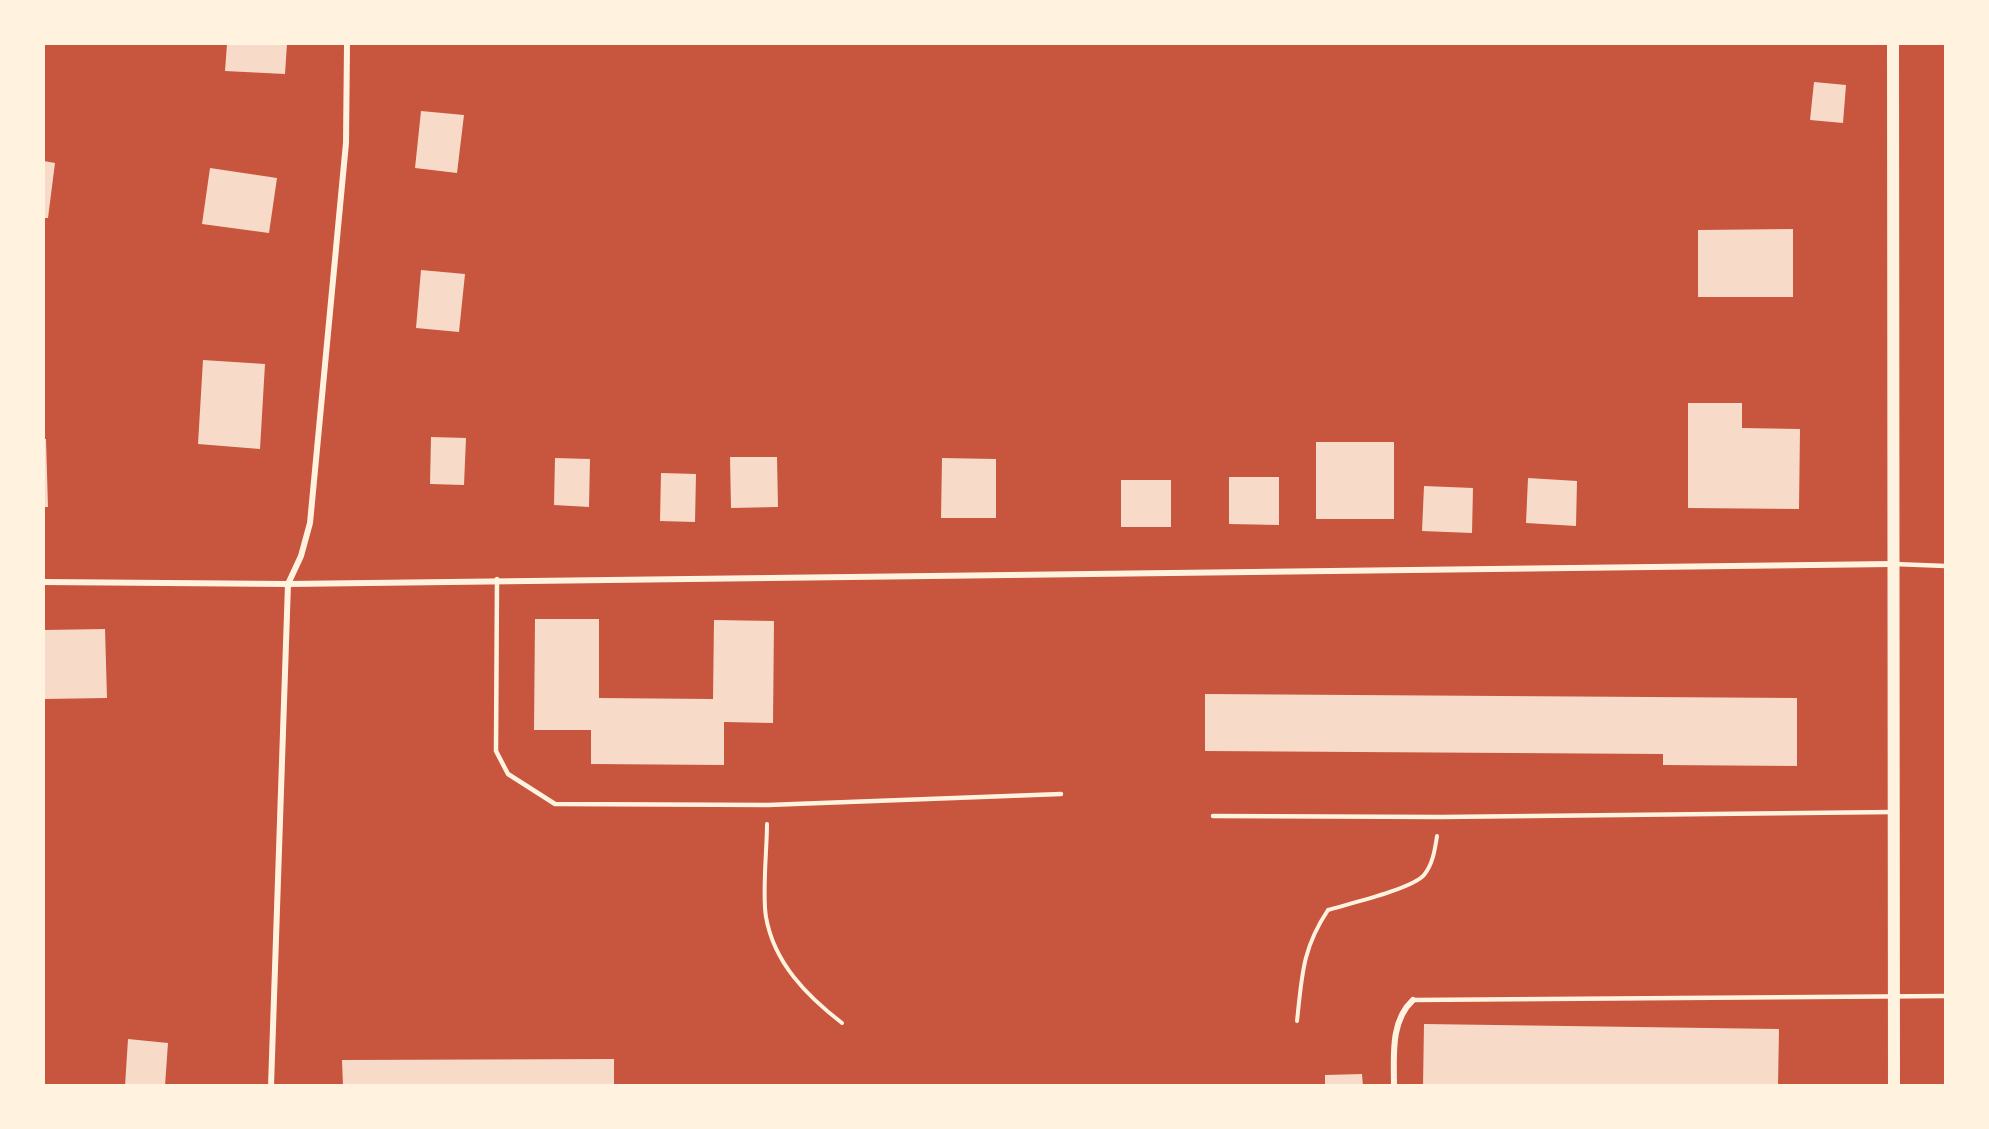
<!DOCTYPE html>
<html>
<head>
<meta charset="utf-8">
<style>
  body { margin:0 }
  #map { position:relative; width:1989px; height:1129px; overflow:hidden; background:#c8553d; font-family:"Noto Sans",sans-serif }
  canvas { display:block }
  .frame { position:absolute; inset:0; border:45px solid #fff3e0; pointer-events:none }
</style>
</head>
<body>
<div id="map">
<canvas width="1989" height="1129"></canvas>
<div class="frame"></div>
</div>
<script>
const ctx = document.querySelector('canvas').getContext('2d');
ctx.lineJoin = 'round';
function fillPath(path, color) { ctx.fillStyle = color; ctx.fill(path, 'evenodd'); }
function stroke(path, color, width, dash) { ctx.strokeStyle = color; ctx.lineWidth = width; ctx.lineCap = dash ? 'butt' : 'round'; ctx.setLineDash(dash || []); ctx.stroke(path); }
fillPath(new Path2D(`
  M227 44H287L285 74 225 71Z
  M1814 82 1846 85 1843 123 1810 120Z
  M421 111 464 115 457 173 415 168Z
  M44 161 55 163 48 218H44Z
  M210 168 277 178 269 233 202 224Z
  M1793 229V297H1698V230Z
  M421 270 465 274 459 332 416 328Z
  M203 360 265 364 260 449 198 444Z
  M1688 403H1742V428L1800 429 1799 509 1688 508Z
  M431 437 466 438 464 485 430 484Z
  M44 439H46L48 507H44Z
  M1316 442H1394V519H1316Z
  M730 457H777L778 507 731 508Z
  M555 458 590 459 589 507 554 505Z
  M942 458 996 459V518H941Z
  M661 473 696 474 695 522 660 521Z
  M1229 477H1279V525L1229 524Z
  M1528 478 1577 481 1576 526 1526 523Z
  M1121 480H1171V527H1121Z
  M1424 486 1473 488 1472 533 1422 531Z
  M535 619H599V698L713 699 714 620 774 621 773 723 724 722V765L591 764V730H534Z
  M105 629 107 698 44 699V630Z
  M1205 694 1797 698V766L1663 765V754L1205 751Z
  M1424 1024 1779 1029 1778 1086H1423Z
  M128 1039 168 1043 165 1086H125Z
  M614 1059V1086H343L342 1060Z
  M1362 1074 1363 1086H1325V1075Z`), '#f7dbc8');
stroke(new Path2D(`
  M767 824C767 849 762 894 766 917 774 963 807 996 842 1023
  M1297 1021C1302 976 1302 949 1328 910 1348 904 1412 889 1424 875 1433 864 1435 849 1437 836`), '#fff3e0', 4);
stroke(new Path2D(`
  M1894 564 1946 566
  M497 579 496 751 508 774 555 804 768 805 1061 794
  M1213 816 1441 817 1893 812
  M1413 1000 1946 996`), '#fff3e0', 4.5);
stroke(new Path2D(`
  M44 582 288 584 1892 564
  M271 1086 288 584 301 556 310 523 346 143 347 44
  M1394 1086C1394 1057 1390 1021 1413 1000`), '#fff3e0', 6);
stroke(new Path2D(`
  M1893 44 1894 1086`), '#fff3e0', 12);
</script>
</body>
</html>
